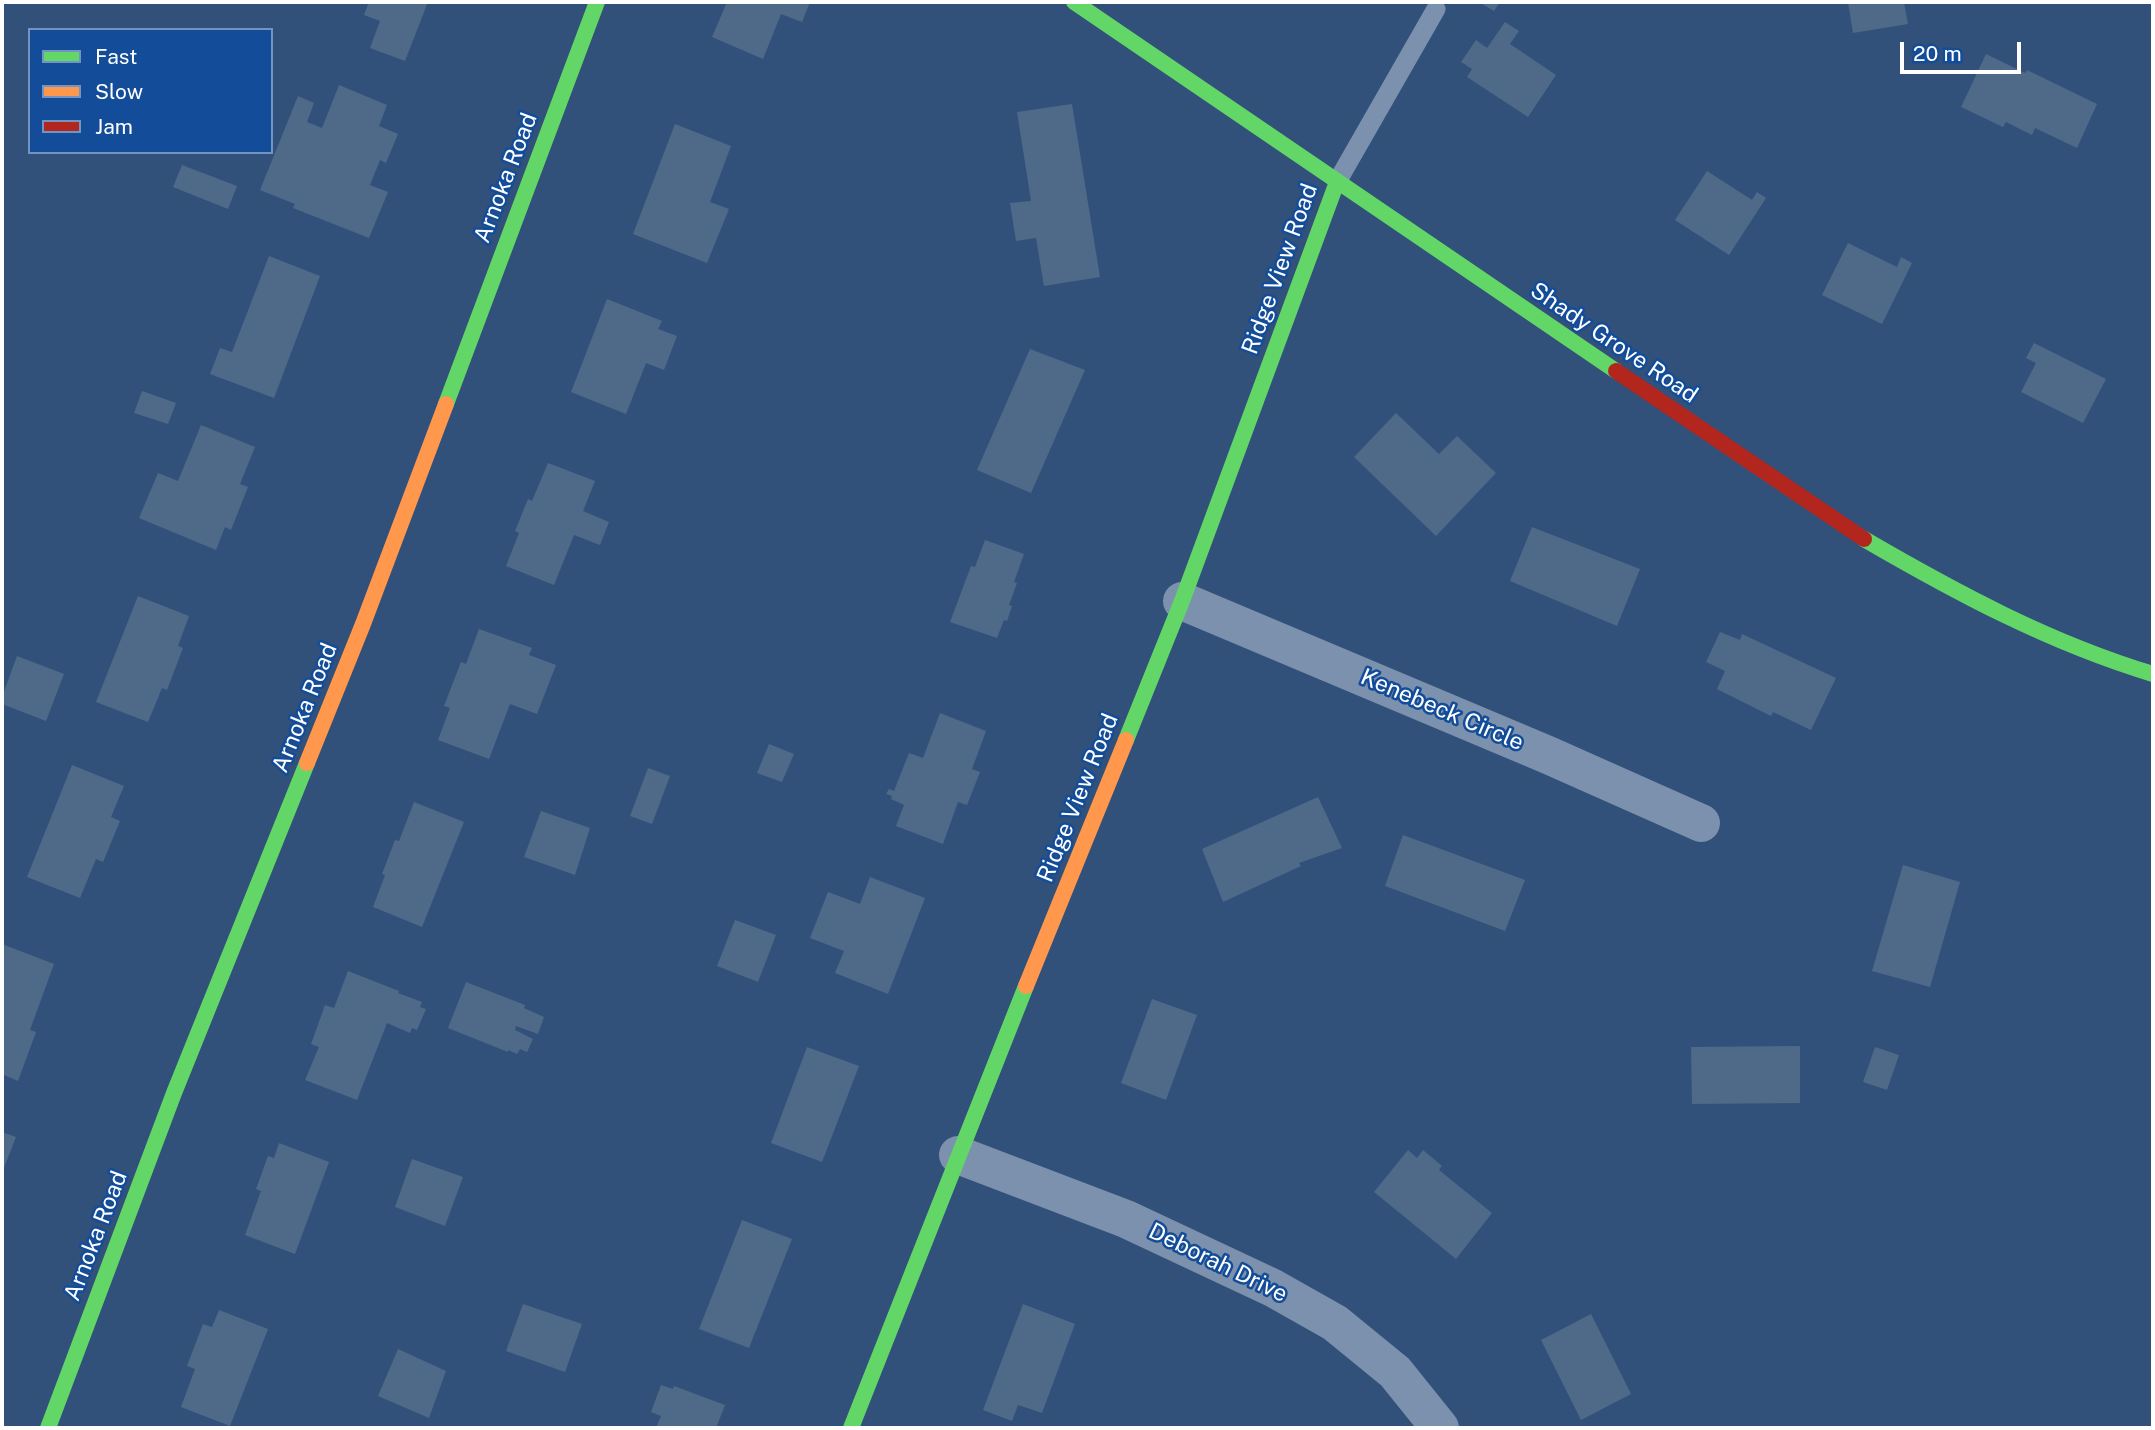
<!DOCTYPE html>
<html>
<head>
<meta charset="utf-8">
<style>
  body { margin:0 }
  #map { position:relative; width:2155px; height:1430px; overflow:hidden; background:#32517a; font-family:"Public Sans",sans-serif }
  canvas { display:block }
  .frame { position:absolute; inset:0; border:4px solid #fff; pointer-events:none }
  .legend { position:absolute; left:28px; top:28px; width:245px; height:126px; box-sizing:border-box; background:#134d99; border:2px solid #7194c2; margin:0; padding:9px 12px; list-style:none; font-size:21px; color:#fff }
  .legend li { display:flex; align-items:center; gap:14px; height:35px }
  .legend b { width:35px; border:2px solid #7194c2 }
  .scale { position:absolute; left:1900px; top:42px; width:121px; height:32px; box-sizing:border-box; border:4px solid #fff; border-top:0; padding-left:9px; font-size:21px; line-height:24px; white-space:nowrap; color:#fff; -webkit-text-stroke:5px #134d99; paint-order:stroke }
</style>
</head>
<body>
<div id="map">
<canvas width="2155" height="1430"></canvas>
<div class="frame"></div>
<ul class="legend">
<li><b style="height:9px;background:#63d668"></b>Fast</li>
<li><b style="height:9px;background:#ff974d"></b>Slow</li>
<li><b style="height:9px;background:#b3261e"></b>Jam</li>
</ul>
<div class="scale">20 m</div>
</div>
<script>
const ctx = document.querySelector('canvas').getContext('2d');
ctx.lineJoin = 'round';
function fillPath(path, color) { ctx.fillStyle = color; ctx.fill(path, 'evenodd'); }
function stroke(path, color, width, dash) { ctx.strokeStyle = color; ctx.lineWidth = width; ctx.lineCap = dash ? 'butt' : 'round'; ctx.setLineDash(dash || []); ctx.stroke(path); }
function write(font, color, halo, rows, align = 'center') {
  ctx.font = font + ' "Public Sans",sans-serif'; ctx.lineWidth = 5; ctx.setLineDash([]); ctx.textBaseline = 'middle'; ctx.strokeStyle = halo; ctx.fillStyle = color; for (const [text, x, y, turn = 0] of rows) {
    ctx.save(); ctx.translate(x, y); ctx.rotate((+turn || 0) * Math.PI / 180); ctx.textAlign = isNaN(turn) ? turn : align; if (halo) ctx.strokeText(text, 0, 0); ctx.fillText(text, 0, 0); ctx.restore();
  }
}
fillPath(new Path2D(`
  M369 2H428L405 61 370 48 380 21 364 15Z
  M727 2H810L802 22 781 14 763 59 712 37Z
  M1479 2H1500L1494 11Z
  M1848 2H1904L1908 24 1853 33Z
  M1505 22 1519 31 1510 44 1556 75 1528 117 1467 77 1472 69 1461 62 1476 40 1487 48Z
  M1986 54 2025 73 2027 70 2097 104 2077 148 2035 128 2032 135 2006 122 2003 127 1961 107Z
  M339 85 387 105 379 126 398 134 386 163 380 160 370 185 388 192 369 238 293 208 295 204 260 190 298 96 314 103 307 122 322 128Z
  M1072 104 1100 277 1044 286 1036 238 1016 241 1010 203 1031 201 1017 112Z
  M675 124 731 146 710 202 729 209 707 263 633 234Z
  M182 165 237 186 228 209 173 187Z
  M1707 171 1752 200 1757 192 1766 198 1729 255 1675 220Z
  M1848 243 1897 267 1901 257 1912 263 1882 324 1822 295Z
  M269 256 320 276 274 398 210 374 220 348 232 352Z
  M607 299 662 321 658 329 677 336 664 370 646 363 626 414 571 392Z
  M2034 343 2106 379 2083 423 2021 392 2036 363 2026 358Z
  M1030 349 1085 370 1031 493 977 470Z
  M142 391 176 403 168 424 134 413Z
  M1396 413 1439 454 1457 436 1496 473 1436 536 1354 457Z
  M201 425 255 447 240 484 248 487 231 530 225 527 216 550 139 518 158 473 178 481Z
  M548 463 595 481 583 511 609 522 600 545 574 535 554 585 506 566 519 533 515 531 528 499 532 501Z
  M1532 527 1640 569 1617 626 1510 581Z
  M985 540 1024 554 1014 582 1017 583 1009 605 1012 606 1007 621 1004 620 997 638 950 622 971 566 975 567Z
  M138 596 189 616 178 646 183 648 167 690 162 688 148 722 96 702Z
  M479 629 532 648 529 655 556 665 537 714 510 704 489 759 438 740 450 708 444 706 461 662 466 664Z
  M1720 632 1740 640 1742 634 1836 678 1811 730 1773 712 1771 716 1717 689 1725 671 1706 662Z
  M17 656 64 674 46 721 2 704V697Z
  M940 713 986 731 972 769 980 772 967 805 958 802 943 844 896 826 904 805 891 799 892 796 886 794 889 789 894 791 909 753 923 758Z
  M769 744 794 754 782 782 757 773Z
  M72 765 124 786 111 817 120 821 103 862 96 859 80 898 27 877Z
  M648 768 670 776 652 824 630 816Z
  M1318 797 1342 848 1299 863 1301 866 1223 902 1202 849Z
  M414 802 464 822 422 927 373 907 385 875 382 874 395 840 399 841Z
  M541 811 590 828 575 875 524 857Z
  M1403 835 1525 880 1505 931 1385 886Z
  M1903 865 1960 882 1930 987 1872 971Z
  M870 877 925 898 888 994 835 973 844 951 810 938 828 892 860 904Z
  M735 920 776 935 758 982 717 966Z
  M2 944 54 964 30 1030 36 1032 18 1081 2 1074Z
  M348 971 399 991 398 993 422 1002 420 1007 426 1009 417 1030 412 1028 410 1033 387 1023 357 1100 305 1080 319 1047 311 1044 325 1005 334 1008Z
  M466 982 525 1005 524 1008 544 1017 538 1034 516 1026 515 1030 533 1039 527 1052 520 1049 517 1054 508 1050V1052L448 1028Z
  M1152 999 1197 1015 1166 1100 1121 1083Z
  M1800 1046V1103L1692 1104 1691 1047Z
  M807 1047 859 1066 822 1162 771 1143Z
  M1875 1047 1899 1055 1887 1090 1863 1082Z
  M2 1132 16 1137 2 1173Z
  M279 1143 329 1162 295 1254 245 1235 261 1191 256 1189 268 1156 274 1158Z
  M1408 1150 1417 1158 1423 1150 1442 1166 1439 1170 1492 1213 1456 1259 1374 1192Z
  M412 1159 463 1177 445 1226 395 1207Z
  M742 1220 792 1239 749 1348 699 1329Z
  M523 1304 582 1324 565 1372 506 1351Z
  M1023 1304 1075 1324 1042 1413 1018 1405 1012 1421 983 1410Z
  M219 1310 268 1329 230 1426 181 1407 195 1369 187 1366 203 1324 212 1327Z
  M1591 1314 1631 1394 1581 1420 1541 1340Z
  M398 1349 446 1371 429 1418 378 1396Z
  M661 1385 673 1389 674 1386 725 1405 716 1428H656L661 1416 651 1412Z`), '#4f6989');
stroke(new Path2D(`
  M1337 182 1436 9`), '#7b91ad', 19);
stroke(new Path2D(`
  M1182 601 1548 755 1701 823
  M958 1155 1126 1219 1273 1288 1335 1323 1395 1372 1440 1428`), '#7b91ad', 38);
stroke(new Path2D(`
  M1074 2 1616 371
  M446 404 597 2
  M1864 539C1957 593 2050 643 2153 674
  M1126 740 1182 601 1337 182
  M48 1428 174 1093 307 763
  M851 1428 1026 986`), '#63d668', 16);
stroke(new Path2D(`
  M307 763 363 624 446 404
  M1026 986 1126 740`), '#ff974d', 16);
stroke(new Path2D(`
  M1616 371 1864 539`), '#b3261e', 16);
write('23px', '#fff', '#134d99', [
  ["Arnoka Road",506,178,-69],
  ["Ridge View Road",1280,269,-70],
  ["Shady Grove Road",1614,343,34],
  ["Arnoka Road",305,708,-68],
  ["Kenebeck Circle",1442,710,23],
  ["Ridge View Road",1078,798,-68],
  ["Arnoka Road",96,1236,-69],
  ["Deborah Drive",1218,1263,26]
]);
</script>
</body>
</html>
